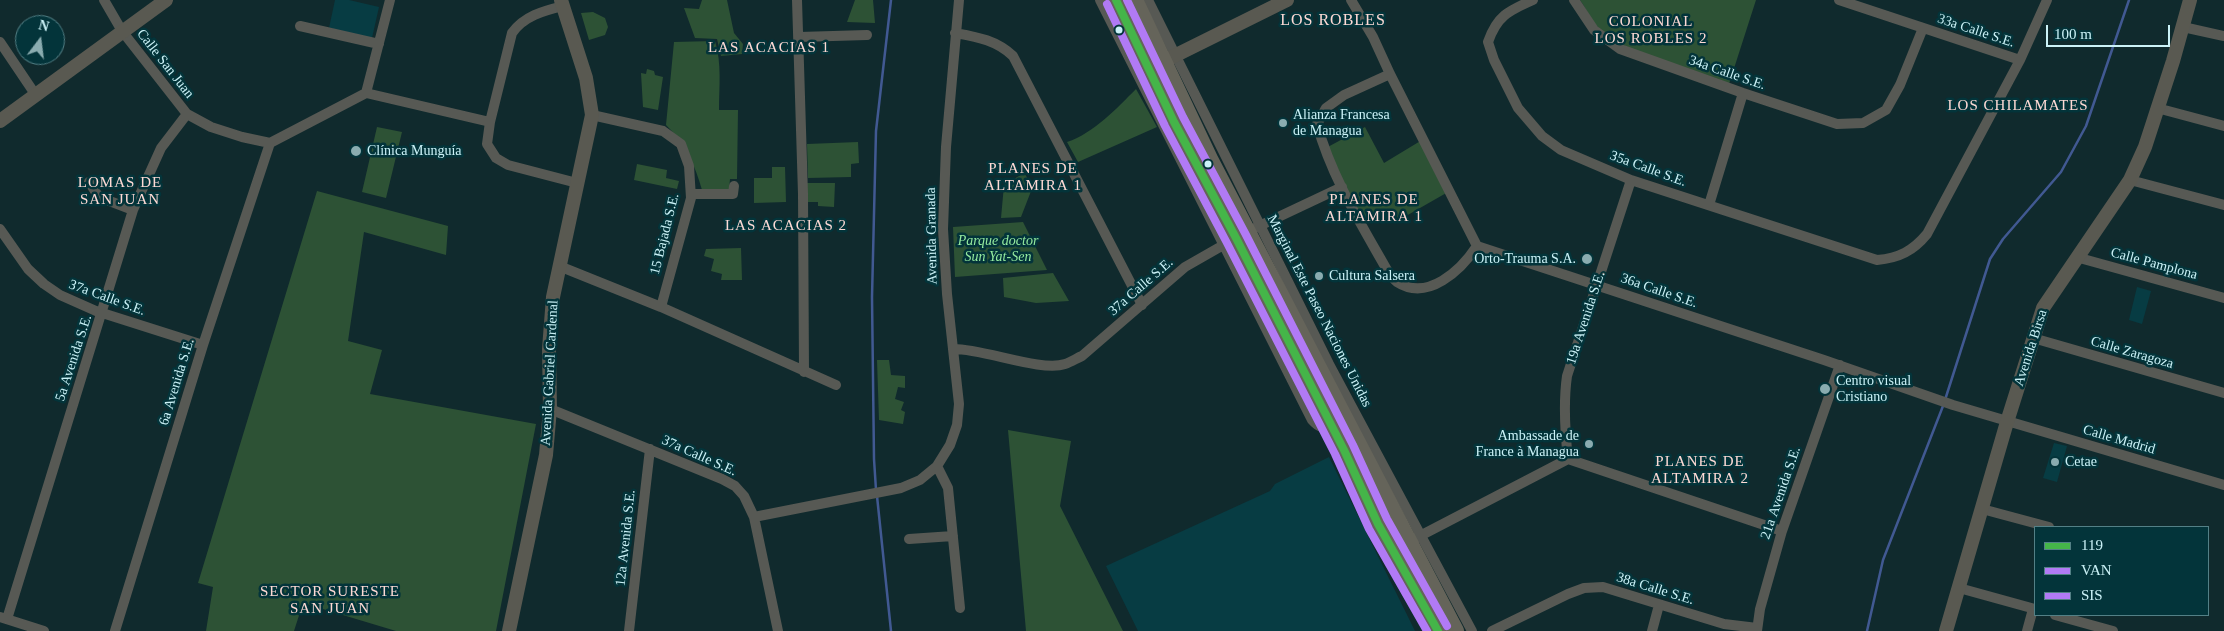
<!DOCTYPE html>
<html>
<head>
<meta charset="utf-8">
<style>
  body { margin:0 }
  #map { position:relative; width:2224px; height:631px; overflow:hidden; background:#102a2d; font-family:Georgia,serif }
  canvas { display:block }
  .legend { position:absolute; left:2034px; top:526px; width:175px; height:90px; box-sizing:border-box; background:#03343a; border:1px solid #538086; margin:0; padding:6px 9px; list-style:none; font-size:15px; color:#cbf2f7 }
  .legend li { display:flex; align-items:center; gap:10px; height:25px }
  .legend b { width:25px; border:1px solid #538086 }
  .north { position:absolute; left:15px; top:15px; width:50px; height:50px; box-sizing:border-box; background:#03343a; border:1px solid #538086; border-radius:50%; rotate:15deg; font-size:14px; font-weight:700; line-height:20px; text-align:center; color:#cbf2f7 }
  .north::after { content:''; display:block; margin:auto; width:18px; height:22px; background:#8aacb0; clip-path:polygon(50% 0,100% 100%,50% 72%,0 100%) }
  .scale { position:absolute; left:2046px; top:25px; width:124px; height:22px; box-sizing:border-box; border:2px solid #cbf2f7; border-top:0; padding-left:6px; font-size:15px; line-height:18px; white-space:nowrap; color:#cbf2f7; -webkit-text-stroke:4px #03343a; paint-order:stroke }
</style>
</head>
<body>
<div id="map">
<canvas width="2224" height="631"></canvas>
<ul class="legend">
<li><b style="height:6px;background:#45b549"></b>119</li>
<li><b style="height:6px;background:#b17af5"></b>VAN</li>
<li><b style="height:6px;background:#b17af5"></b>SIS</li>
</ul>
<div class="north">N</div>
<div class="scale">100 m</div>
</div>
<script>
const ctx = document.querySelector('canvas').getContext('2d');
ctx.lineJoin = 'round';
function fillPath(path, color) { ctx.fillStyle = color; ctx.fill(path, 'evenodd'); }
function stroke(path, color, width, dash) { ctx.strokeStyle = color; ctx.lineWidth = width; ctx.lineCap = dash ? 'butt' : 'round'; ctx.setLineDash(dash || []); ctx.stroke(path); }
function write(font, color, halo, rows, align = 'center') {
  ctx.font = font + ' Georgia,serif'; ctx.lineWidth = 5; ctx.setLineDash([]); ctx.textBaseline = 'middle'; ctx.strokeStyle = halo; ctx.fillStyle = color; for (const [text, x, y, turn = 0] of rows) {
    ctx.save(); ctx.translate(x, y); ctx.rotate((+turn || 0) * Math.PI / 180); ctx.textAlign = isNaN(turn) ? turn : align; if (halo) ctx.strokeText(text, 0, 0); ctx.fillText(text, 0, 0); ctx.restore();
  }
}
fillPath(new Path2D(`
  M335 0H349L379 7 372 38 329 28Z
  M2137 287 2151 291 2142 324 2129 320Z
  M2054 443 2067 446 2057 482 2043 478Z
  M1329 457 1415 631H1138L1106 566 1270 491 1275 484Z`), '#073c43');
fillPath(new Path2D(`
  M702 0H727L734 33 743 44 742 54 721 56 717 39 695 38 684 8 699 9Z
  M855 0H873L875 23 847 22Z
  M1580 0H1756L1729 84C1693 71 1617 52 1594 23 1589 16 1585 7 1580 0Z
  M593 12 605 18 608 27 605 35 589 40 581 13Z
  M715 41C722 63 719 88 719 110H738L737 179H730L729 190H702C695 165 685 143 666 125L674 42Z
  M647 69 654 71 655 75 663 77 658 110 643 107 641 73 646 74Z
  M1136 89 1157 127 1078 162 1067 142C1094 133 1117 108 1136 89Z
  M377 127 402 132 386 198 362 192Z
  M1365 127 1384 163 1422 140 1448 192 1399 220 1392 209 1362 225 1324 149Z
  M858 142 859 163 851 164V177L808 178 807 144Z
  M637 164 667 170 666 178 679 181 677 189 634 180Z
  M772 167H785L786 202 754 203V178H772Z
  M1024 173 1033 186 1021 217 1001 218 1004 185Z
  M806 183H835L834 207 818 206V202H806Z
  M317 191 448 226 446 255 364 232 348 341 382 350 370 394 536 424 496 631H396L303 603 294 631H206L213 587 198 583Z
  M1023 222 1047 270 955 277 953 227Z
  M741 248 742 280H721L722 274 711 271 714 259 704 256 706 249Z
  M1053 273 1069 301 1036 303 1004 297 1003 278Z
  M877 360H889L891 375 905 376V388L898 387 895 399 904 402 901 410 905 412 903 424 879 420Z
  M1008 430 1071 441 1060 506 1123 631H1026Z`), '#2d5235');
stroke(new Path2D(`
  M1945 400 1990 259 2003 239 2061 172 2086 126 2129 0
  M876 490 874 459 872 297 876 131 891 0
  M877 496 891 631
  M1867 631 1883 560 1943 406`), '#415992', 2.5);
stroke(new Path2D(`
  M104 0 122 31 187 114 211 127 242 137 270 143
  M797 0 803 194 804 372
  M1100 0 1312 420C1319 428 1324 429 1334 426
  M1148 0 1329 364 1472 631
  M1351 0 1373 37 1390 74 1477 246 1824 360 1953 405 2224 485
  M1533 0C1508 11 1497 16 1488 42L1494 60 1518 108 1542 136 1561 150 1631 180 1877 260C1899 258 1913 251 1927 234L2020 60 2047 0
  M1574 0 1594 30 1620 49 1743 93 1837 124 1863 123 1886 110 1900 85 1923 28
  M1839 0 2020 60
  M563 6C543 11 524 16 512 33L490 122 487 144 496 158 508 165 577 183
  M300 26 379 44
  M2183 27 2224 36
  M955 33C977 37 996 40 1013 56L1142 305
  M799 37 867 35
  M0 42 35 94
  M1390 74 1344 95 1326 108 1317 124C1331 176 1361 224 1387 270 1390 274 1393 279 1397 282 1428 302 1461 270 1477 246
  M366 93 390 0
  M2157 108 2224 126
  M592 115 663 131 681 144 689 166 691 198 661 307
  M270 143 366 93 490 122
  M2130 180 2224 205
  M89 182 99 197 133 210
  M691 194H733L734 186
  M1709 205 1743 93
  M1255 228 1342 187
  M0 229 28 269 44 284 60 295 96 311 203 345
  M2076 257 2224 298
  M559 266 661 307 836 385
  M2033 338 2224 393
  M954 349C984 349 1041 372 1065 364 1071 362 1077 358 1082 356L1185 267 1227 243
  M550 409 722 479 735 486 744 496 754 517 778 631
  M1568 459C1565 432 1563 404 1567 376L1631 180
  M937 466 948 488 960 608
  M1982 509 2049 527
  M754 517 901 488 920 480 937 466 950 445 957 425 959 404 947 294 943 229 946 147 959 0
  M1416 538 1568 459 1782 531
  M909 539 953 536
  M1959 588 2035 609
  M2055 615 2113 631
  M0 617 44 631
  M7 619 133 210 161 148 187 114
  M115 631 203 345 270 143
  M629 631 650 449
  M1492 631 1568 594 1584 588 1603 587 1724 624 1757 628
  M1652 631 1659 605
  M1757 631 1760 609 1782 531 1840 365
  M2027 631 2033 609`), '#575954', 10);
stroke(new Path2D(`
  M1154 66 1287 0
  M0 121 166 0
  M509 631 546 455 550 409 549 349 553 297 592 115 586 78 561 0
  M1946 631 2007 422 2043 308 2130 180 2145 147 2173 61 2190 0`), '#595951', 14);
stroke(new Path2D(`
  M1116 0 1174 122 1236 238 1344 450 1378 524 1438 631
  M1134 0 1210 161 1455 631`), '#65645a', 18);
stroke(new Path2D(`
  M1116 0 1174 122 1236 238 1344 450 1378 524 1438 631`), '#45b549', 8);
stroke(new Path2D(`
  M1107 4 1165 126 1227 243 1335 454 1369 529 1427 631`), '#b17af5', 8);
stroke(new Path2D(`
  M1127 0 1183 117 1245 233 1353 445 1387 519 1447 626`), '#b17af5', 8);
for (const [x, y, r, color] of [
  [1119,30,4.5,"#cbf2f7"],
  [1283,123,5,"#8aacb0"],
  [356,151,6,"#8aacb0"],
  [1208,164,4.5,"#cbf2f7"],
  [1587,259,6,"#8aacb0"],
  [1319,276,5,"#8aacb0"],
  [1825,389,6,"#8aacb0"],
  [1589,444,5,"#8aacb0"],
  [2055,462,5,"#8aacb0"]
]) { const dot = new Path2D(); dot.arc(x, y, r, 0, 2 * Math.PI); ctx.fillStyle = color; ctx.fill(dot); stroke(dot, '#03343a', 2); }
write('14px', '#cbf2f7', '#03343a', [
  ["33a Calle S.E.",1976,31,18],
  ["Calle San Juan",165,64,52],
  ["34a Calle S.E.",1727,73,19],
  ["35a Calle S.E.",1648,169,20],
  ["15 Bajada S.E.",665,234,-76],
  ["Avenida Granada",932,236,-91],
  ["Calle Pamplona",2154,264,15],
  ["37a Calle S.E.",1141,287,-41],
  ["36a Calle S.E.",1659,291,19],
  ["37a Calle S.E.",107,298,20],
  ["Marginal Este Paseo Naciones Unidas",1319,311,63],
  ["19a Avenida S.E.",1586,318,-72],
  ["Avenida Birsa",2031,348,-72],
  ["Calle Zaragoza",2132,353,16],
  ["5a Avenida S.E.",74,358,-72],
  ["Avenida Gabriel Cardenal",550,373,-87],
  ["6a Avenida S.E.",177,382,-73],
  ["Calle Madrid",2119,440,16],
  ["37a Calle S.E.",699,456,24],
  ["21a Avenida S.E.",1781,493,-71],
  ["12a Avenida S.E.",626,538,-84],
  ["38a Calle S.E.",1655,589,17]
]);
write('14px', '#cbf2f7', '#03343a', [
  ["Alianza Francesa",1293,115],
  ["de Managua",1293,131],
  ["Clínica Munguía",367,151],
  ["Orto-Trauma S.A.",1576,259,"right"],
  ["Cultura Salsera",1329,276],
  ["Centro visual",1836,381],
  ["Cristiano",1836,397],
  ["Ambassade de",1579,436,"right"],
  ["France à Managua",1579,452,"right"],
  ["Cetae",2065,462]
], 'left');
write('italic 14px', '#95eb9f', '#03343a', [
  ["Parque doctor",998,241],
  ["Sun Yat-Sen",998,257]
]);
ctx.letterSpacing = '1px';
write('15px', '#fedad5', '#03343a', [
  ["COLONIAL",1651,22],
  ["LOS ROBLES 2",1651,39],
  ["LAS ACACIAS 1",769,48],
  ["LOS CHILAMATES",2018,106],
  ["PLANES DE",1033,169],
  ["ALTAMIRA 1",1033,186],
  ["LOMAS DE",120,183],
  ["SAN JUAN",120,200],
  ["PLANES DE",1374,200],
  ["ALTAMIRA 1",1374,217],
  ["LAS ACACIAS 2",786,226],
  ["PLANES DE",1700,462],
  ["ALTAMIRA 2",1700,479],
  ["SECTOR SURESTE",330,592],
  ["SAN JUAN",330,609]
]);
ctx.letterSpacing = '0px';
ctx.letterSpacing = '1px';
write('16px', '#fedad5', '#03343a', [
  ["LOS ROBLES",1333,21]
]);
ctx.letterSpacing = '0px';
</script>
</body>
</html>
